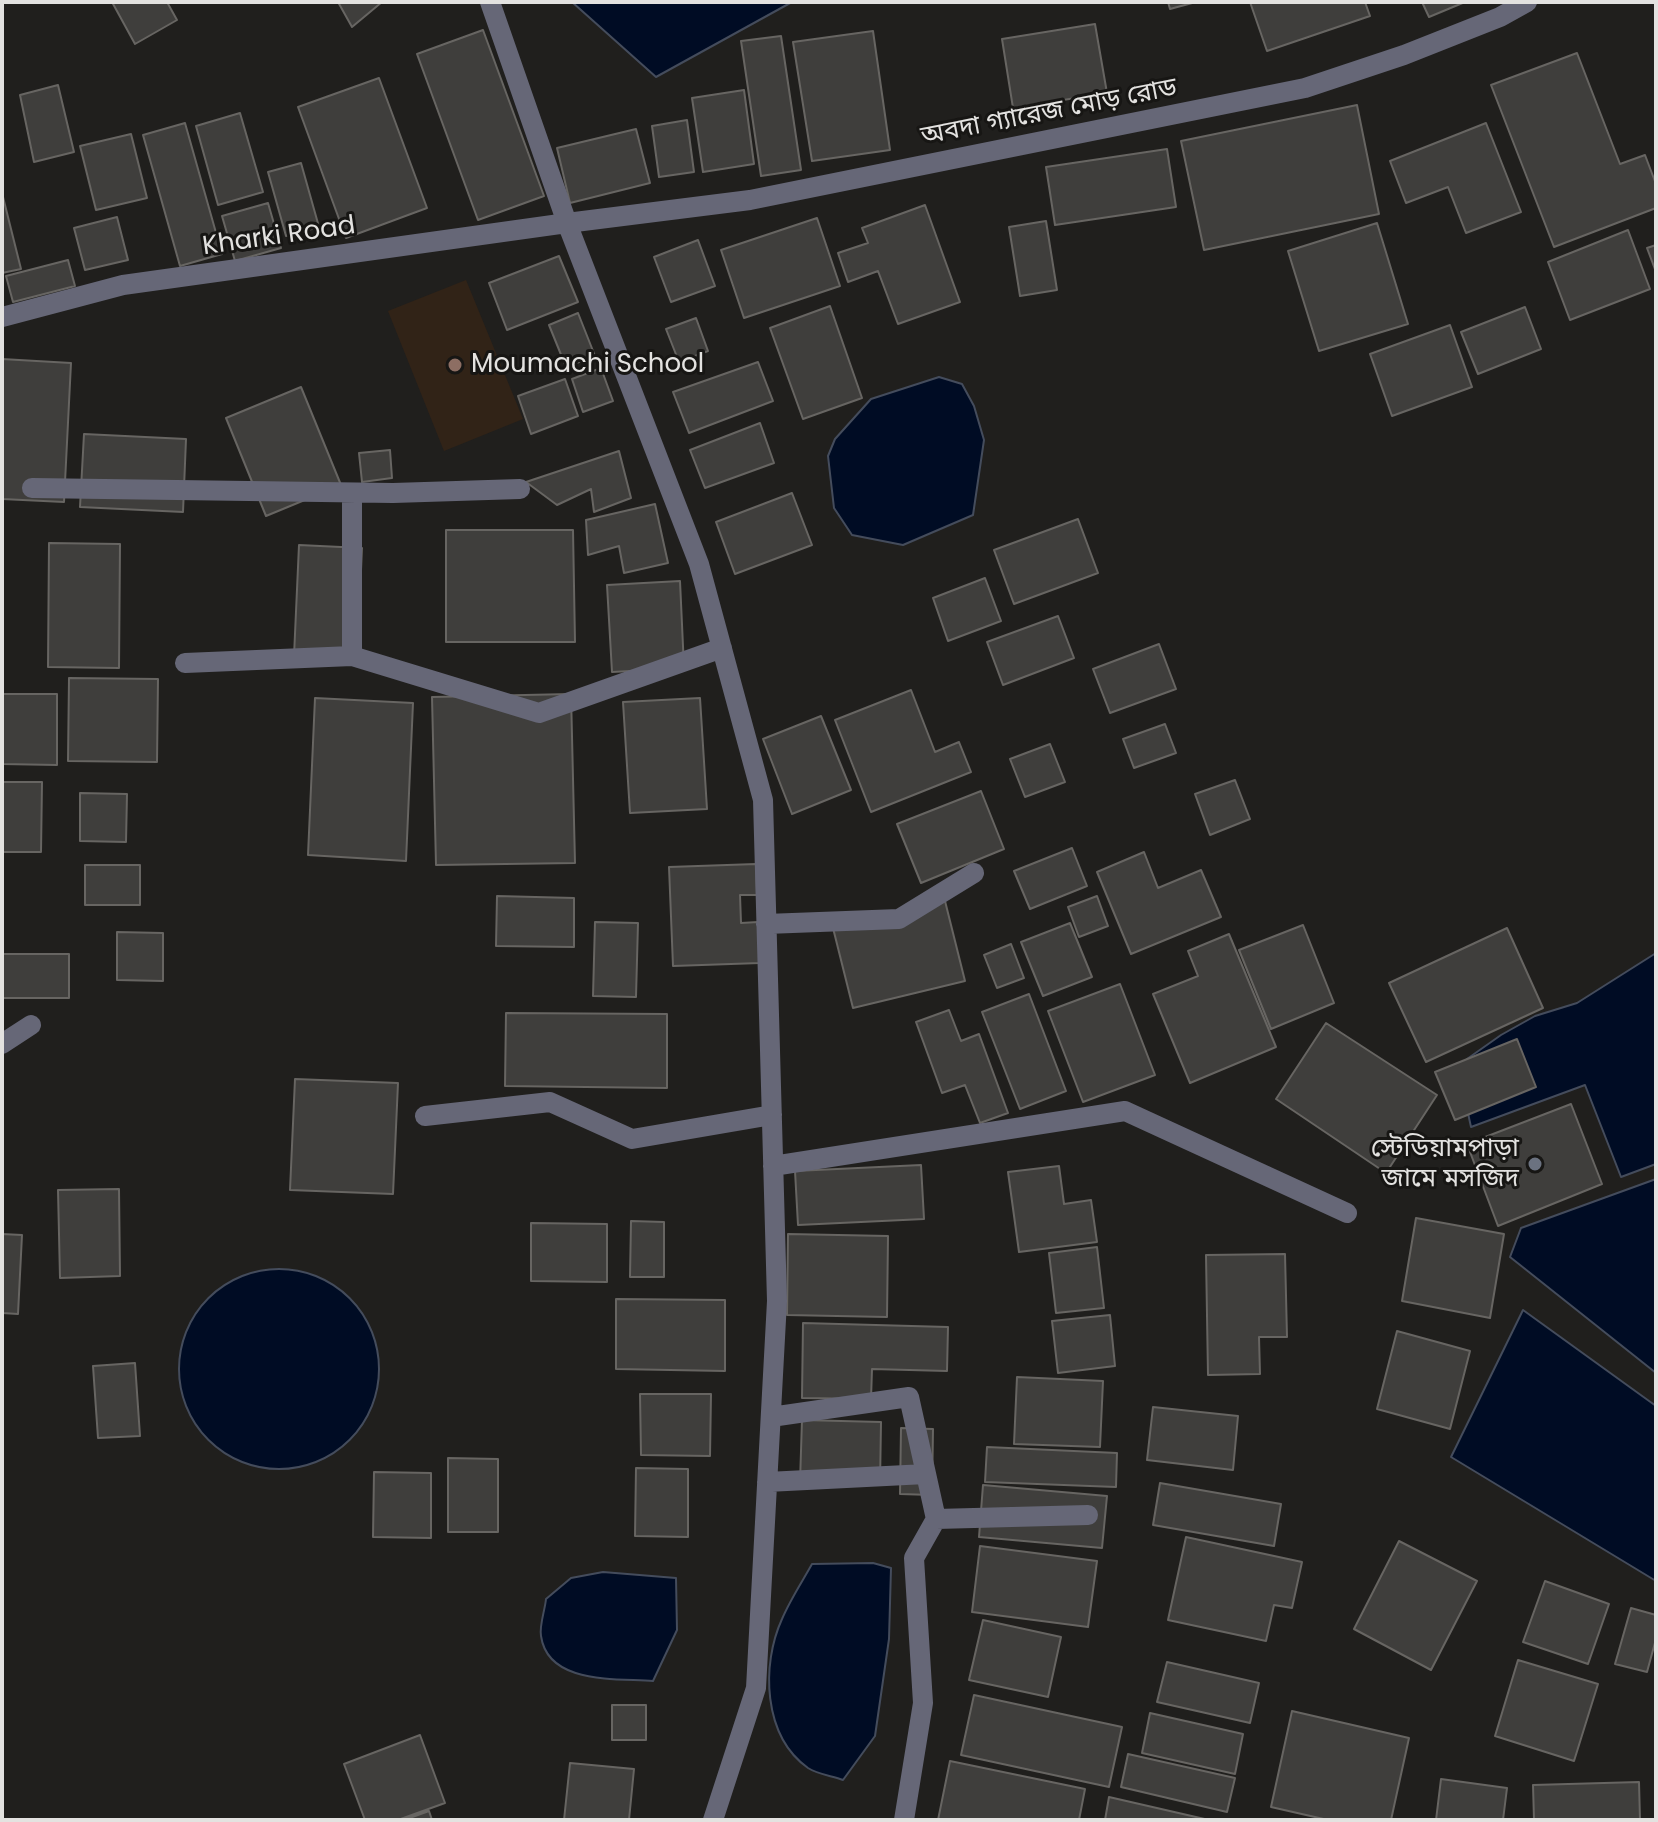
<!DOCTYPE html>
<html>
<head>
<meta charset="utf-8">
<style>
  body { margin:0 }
  #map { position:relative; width:1658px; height:1822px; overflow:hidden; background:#201f1d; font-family:Poppins,sans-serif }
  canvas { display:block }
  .frame { position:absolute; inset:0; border:4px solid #e3e2e0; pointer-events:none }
</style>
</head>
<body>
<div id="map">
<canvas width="1658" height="1822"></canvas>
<div class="frame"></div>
</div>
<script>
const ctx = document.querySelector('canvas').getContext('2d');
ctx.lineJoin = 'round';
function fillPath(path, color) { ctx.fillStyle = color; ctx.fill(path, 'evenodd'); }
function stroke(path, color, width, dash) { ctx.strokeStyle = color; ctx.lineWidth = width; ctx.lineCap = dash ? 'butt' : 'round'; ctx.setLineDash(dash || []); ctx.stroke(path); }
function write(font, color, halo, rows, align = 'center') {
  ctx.font = font + ' Poppins,"Noto Sans Bengali",sans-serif'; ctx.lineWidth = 6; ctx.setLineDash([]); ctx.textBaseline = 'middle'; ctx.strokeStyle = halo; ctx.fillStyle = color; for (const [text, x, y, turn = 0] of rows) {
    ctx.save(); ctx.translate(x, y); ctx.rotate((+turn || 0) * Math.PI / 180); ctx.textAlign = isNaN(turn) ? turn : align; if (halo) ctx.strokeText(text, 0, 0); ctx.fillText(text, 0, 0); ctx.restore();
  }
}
fillPath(new Path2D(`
  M466 280 523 419 444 451 388 311Z`), '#312317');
const water = new Path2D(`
  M572 2H792L656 77Z
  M939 377 962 384 974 406 984 440 973 515 903 545 852 535 834 508 828 456 835 439 871 399Z
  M1656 953V1164L1621 1177 1585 1085 1471 1127 1459 1072 1467 1059 1501 1035 1535 1016 1577 1003Z
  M1656 1179V1373L1510 1257 1521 1228Z
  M179 1369a100 100 0 1 1 200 0a100 100 0 1 1-200 0Z
  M1523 1310 1656 1406V1581L1451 1457Z
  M873 1563 891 1568 889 1639 875 1736 843 1780C832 1776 817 1774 808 1768 763 1736 761 1665 782 1619 790 1600 802 1582 812 1564Z
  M603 1572 676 1578 677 1630 653 1681C617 1678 548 1685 541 1636 539 1626 545 1610 546 1599L571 1578Z`);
fillPath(water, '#000c24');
stroke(water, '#444c5c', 2);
const building = new Path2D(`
  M112 2H167L177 20 135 44Z
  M338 2H382L352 27Z
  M1168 2H1196L1170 9Z
  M1250 2H1365L1370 16 1267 51Z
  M1422 2H1465L1429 17Z
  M1095 24 1107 93 1013 108 1002 39Z
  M483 30 544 196 478 220 417 54Z
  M873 31 890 150 812 161 793 42Z
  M781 36 801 170 761 176 741 41Z
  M1577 53 1620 164 1645 155 1656 184V208L1554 247 1491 85Z
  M379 78 427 208 346 238 298 107Z
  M58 85 74 152 34 162 20 95Z
  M744 90 754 164 703 172 692 98Z
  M1357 105 1379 214 1204 250 1181 141Z
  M240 113 263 192 218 205 196 126Z
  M687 120 694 172 659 177 652 126Z
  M185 123 222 254 180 266 143 135Z
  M1486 123 1521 212 1466 233 1448 187 1406 203 1390 161Z
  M636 129 650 183 570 203 557 148Z
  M131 134 147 198 96 210 80 146Z
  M1167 149 1176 207 1055 225 1046 167Z
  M301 163 319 227 286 236 268 172Z
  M2 193 21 269 2 273Z
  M268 203 281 248 235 261 222 216Z
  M925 205 960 302 898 324 878 271 848 282 838 253 868 243 862 228Z
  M117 217 128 260 85 270 74 228Z
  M817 218 840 286 744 318 721 250Z
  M1046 221 1057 290 1020 296 1009 227Z
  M1377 223 1408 324 1319 351 1288 251Z
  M1628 230 1650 289 1570 320 1548 262Z
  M698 240 715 286 671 302 654 257Z
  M1656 245V272L1647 248Z
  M559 256 578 302 507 330 489 283Z
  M68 260 75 286 13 302 6 276Z
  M830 306 862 398 803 419 770 328Z
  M1525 307 1541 349 1478 374 1461 332Z
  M578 313 595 356 566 367 549 325Z
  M696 318 708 351 679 362 666 329Z
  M1450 325 1472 387 1392 416 1370 354Z
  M2 359 71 363 64 502 2 499Z
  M758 362 773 401 689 433 673 392Z
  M601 368 613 401 583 412 572 379Z
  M565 379 578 416 531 434 518 396Z
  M301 387 341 485 266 516 226 418Z
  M760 423 774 463 705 488 690 450Z
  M84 434 186 439 183 512 80 507Z
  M390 450 392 478 362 482 359 453Z
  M619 451 631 498 594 512 591 489 557 505 526 482Z
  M792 493 812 545 735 574 716 522Z
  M655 504 668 563 624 573 619 546 588 555 586 520Z
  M1078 519 1098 573 1014 604 994 550Z
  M446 530H573L575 642H446Z
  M49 543 120 544 119 668 48 667Z
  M299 545 362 548 357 659 294 656Z
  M985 578 1001 621 948 641 933 598Z
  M680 581 684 668 612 672 607 585Z
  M1058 616 1074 658 1003 685 987 642Z
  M1159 644 1176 689 1110 713 1093 669Z
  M69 678 158 679 157 762 68 761Z
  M911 690 935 752 959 742 971 772 871 812 835 720Z
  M2 694H57V765L2 764Z
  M571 694 575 863 436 865 432 697Z
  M315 698 413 703 406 861 308 855Z
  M700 698 707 809 630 813 623 702Z
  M821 716 851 790 792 814 763 739Z
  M1165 724 1176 753 1134 768 1123 739Z
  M1050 744 1065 782 1025 797 1010 759Z
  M1235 780 1250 819 1210 835 1195 794Z
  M2 782H42L41 852H2Z
  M981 791 1004 849 921 883 897 824Z
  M80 793 127 794 126 842 80 841Z
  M1072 848 1087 886 1030 909 1014 871Z
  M1144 852 1158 888 1201 870 1221 917 1131 954 1097 872Z
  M756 864 757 895H740L741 923 758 922 760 963 673 966 669 867Z
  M85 865H140V905H85Z
  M497 896 574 898V947L496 946Z
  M1097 896 1108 926 1079 937 1068 907Z
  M945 901 965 981 853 1008 833 928Z
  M595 922 638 923 636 997 593 996Z
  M1070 923 1092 977 1043 996 1021 942Z
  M1303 925 1334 1003 1271 1029 1239 950Z
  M1507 928 1543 1008 1426 1062 1389 983Z
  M117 932 163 933V981L117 980Z
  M1229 934 1276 1047 1190 1083 1153 994 1198 976 1188 951Z
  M1011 944 1024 978 997 988 984 955Z
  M2 954H69V998H2Z
  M1120 984 1155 1075 1083 1102 1048 1011Z
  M1029 994 1066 1091 1020 1109 982 1012Z
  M949 1010 961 1041 979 1034 1008 1113 980 1123 965 1085 942 1093 916 1022Z
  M506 1013 667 1014V1088L505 1086Z
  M1326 1023 1437 1095 1386 1173 1276 1099Z
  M1517 1039 1536 1087 1455 1120 1435 1072Z
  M295 1079 398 1083 393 1194 290 1190Z
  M1571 1104 1602 1184 1498 1226 1467 1144Z
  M921 1165 924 1219 798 1225 795 1171Z
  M1059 1166 1064 1204 1091 1200 1097 1242 1019 1252 1008 1172Z
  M119 1189 120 1276 60 1278 58 1190Z
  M1416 1218 1504 1234 1490 1318 1402 1301Z
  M631 1221 664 1222V1277H630Z
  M531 1223 607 1224V1282L531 1281Z
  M2 1234 22 1235 18 1314 2 1313Z
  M788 1234 888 1236 887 1317 787 1315Z
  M1097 1247 1104 1308 1056 1313 1049 1253Z
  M1285 1254 1287 1337H1259L1260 1374 1208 1375 1206 1255Z
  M616 1299 725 1300V1371L616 1369Z
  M1110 1315 1115 1366 1058 1373 1052 1321Z
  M803 1323 948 1327 947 1371 872 1369 871 1399 802 1398Z
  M1397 1331 1470 1351 1450 1429 1377 1409Z
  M135 1363 140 1436 98 1438 93 1366Z
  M1017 1377 1103 1381 1100 1447 1014 1444Z
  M640 1394H711L710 1456 641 1455Z
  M1153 1407 1238 1416 1233 1470 1147 1460Z
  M802 1420 881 1422 880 1484 800 1482Z
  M901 1428 933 1429 932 1495 900 1494Z
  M987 1447 1117 1453 1116 1487 985 1482Z
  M448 1458 498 1459V1532H448Z
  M636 1468 688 1469V1537L635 1536Z
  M374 1472 431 1473V1538L373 1537Z
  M1160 1483 1281 1504 1274 1546 1153 1525Z
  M983 1485 1107 1496 1102 1548 979 1537Z
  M1186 1537 1302 1562 1292 1608 1274 1605 1266 1641 1168 1620Z
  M1399 1541 1477 1581 1431 1670 1354 1629Z
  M980 1546 1097 1561 1088 1627 972 1612Z
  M1545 1581 1609 1604 1588 1664 1523 1642Z
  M1631 1608 1656 1615V1639L1647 1672 1615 1664Z
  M983 1620 1061 1637 1048 1697 969 1680Z
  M1518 1660 1598 1684 1574 1761 1495 1736Z
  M1167 1662 1259 1683 1250 1723 1157 1702Z
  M974 1695 1122 1727 1109 1787 961 1755Z
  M612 1705H646V1740H612Z
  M1292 1711 1409 1738 1391 1820H1328L1271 1807Z
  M1150 1713 1243 1734 1235 1774 1142 1753Z
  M420 1735 445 1803 398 1820H365L344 1764Z
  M1128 1754 1235 1778 1227 1812 1121 1787Z
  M950 1761 1085 1789 1079 1820H938Z
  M570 1763 634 1769 629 1820H564Z
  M1441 1779 1507 1788 1503 1820H1436Z
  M1639 1782 1640 1820H1534L1533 1785Z
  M1109 1797 1209 1820H1105Z
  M429 1811 432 1820H404Z`);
fillPath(building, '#3f3e3c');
stroke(building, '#676562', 2);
stroke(new Path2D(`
  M490 2 567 223 699 564 763 800 777 1301 756 1688 713 1820
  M2 317 123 285 567 223 750 200 1305 88 1404 55 1500 17 1527 2
  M32 488 393 493 520 489
  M352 656V493
  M185 663 352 656 539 713 722 648
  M766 924 899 919 974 873
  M2 1044 31 1025
  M425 1116 550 1102 632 1139 772 1115
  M773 1166 1125 1111 1347 1213
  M771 1417 909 1397 936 1519
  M767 1482 926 1474
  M904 1820 923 1703 914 1558 936 1519 1088 1515`), '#666777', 20);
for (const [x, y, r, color] of [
  [455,365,8,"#8d6e63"],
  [1535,1164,8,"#6b7280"]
]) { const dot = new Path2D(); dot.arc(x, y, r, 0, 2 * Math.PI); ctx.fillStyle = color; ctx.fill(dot); stroke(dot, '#171614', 3); }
write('26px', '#e3e2e0', '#171614', [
  ["অবদা গ্যারেজ মোড় রোড",1049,113,-11],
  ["Kharki Road",279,237,-8]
]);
write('26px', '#e3e2e0', '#171614', [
  ["Moumachi School",471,365],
  ["স্টেডিয়ামপাড়া",1519,1149,"right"],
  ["জামে মসজিদ",1519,1179,"right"]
], 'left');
</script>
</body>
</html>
